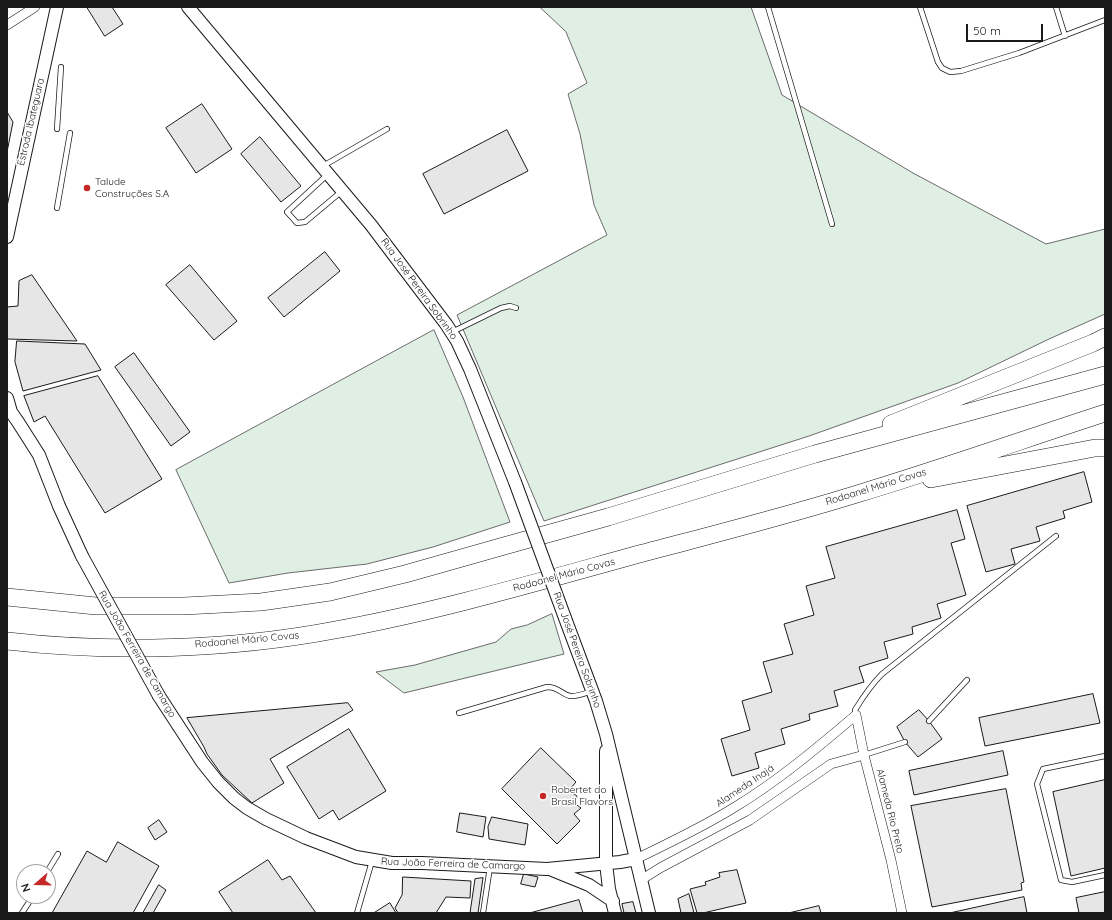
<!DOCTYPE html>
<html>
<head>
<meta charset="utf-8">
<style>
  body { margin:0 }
  #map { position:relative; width:1112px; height:920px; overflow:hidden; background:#fff; font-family:Quicksand,sans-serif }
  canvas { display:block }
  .frame { position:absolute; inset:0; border:8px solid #1a1a1a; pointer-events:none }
  .north { position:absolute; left:16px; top:864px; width:40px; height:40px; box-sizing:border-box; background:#fff; border:1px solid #a3a3a3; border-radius:50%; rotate:250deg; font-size:11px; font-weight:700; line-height:16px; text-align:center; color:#1a1a1a }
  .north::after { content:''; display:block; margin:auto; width:14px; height:18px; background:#c62828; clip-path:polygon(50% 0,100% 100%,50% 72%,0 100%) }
  .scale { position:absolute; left:966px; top:24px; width:77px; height:18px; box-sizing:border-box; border:2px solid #1a1a1a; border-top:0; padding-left:5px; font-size:12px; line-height:14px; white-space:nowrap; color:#1a1a1a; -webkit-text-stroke:3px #fff; paint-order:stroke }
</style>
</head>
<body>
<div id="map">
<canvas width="1112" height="920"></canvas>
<div class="frame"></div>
<div class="north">N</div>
<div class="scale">50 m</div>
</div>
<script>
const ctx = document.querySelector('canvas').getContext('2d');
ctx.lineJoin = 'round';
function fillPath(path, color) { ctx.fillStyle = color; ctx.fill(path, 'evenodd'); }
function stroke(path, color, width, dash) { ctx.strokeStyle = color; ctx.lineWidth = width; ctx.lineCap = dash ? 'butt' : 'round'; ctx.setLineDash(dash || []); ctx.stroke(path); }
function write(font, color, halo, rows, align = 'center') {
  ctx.font = font + ' Quicksand,sans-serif'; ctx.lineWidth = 3; ctx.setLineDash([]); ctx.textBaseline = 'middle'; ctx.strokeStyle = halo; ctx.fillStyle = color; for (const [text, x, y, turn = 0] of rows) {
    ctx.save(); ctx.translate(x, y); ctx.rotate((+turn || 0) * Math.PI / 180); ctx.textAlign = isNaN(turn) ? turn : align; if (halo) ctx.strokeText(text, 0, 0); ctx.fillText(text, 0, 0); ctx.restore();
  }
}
const green = new Path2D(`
  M540 7H751L782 95 913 173 1046 244 1105 229V314L1049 339 958 383 809 436 544 521 457 315 607 235 594 205 580 134 568 94 587 83 566 32Z
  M434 330 463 397 510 522 433 547 367 564 288 573 229 583 176 470Z
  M552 614 564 654 404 693 376 672 415 665 496 642 511 629 527 625Z`);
fillPath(green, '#e0efe3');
stroke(green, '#6a6a6a', 1);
const building = new Path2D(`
  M87 7H112L123 24 105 36Z
  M202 104 232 149 196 173 166 128Z
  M7 112 13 122 7 152Z
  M507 130 528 171 444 214 423 174Z
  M260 137 301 186 281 202 241 154Z
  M325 252 340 271 284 317 268 298Z
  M190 265 237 321 214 340 166 285Z
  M32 275 77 341 7 339V307L18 306 19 281Z
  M17 341 85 344 101 370 23 391 15 362Z
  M134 353 190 432 171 446 115 367Z
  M98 376 162 479 105 513 45 416 34 422 24 396Z
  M1084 472 1092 502 1063 511 1065 518 1036 527 1040 541 1011 549 1015 564 986 572 967 506Z
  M957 510 965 539 951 543 966 595 937 604 941 618 912 627 913 634 884 642 888 658 859 667 864 682 834 691 838 706 809 714 810 720 781 729 785 744 755 753 759 768 732 776 721 739 750 730 742 701 772 692 763 662 793 654 784 624 814 615 806 586 835 578 826 547Z
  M1093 694 1100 723 985 746 979 718Z
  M348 703 353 710 270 759 284 783 252 803 222 775 207 754 204 747 187 718Z
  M919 710 929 721 942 739 918 757 905 742 897 727Z
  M349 729 386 791 339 820 333 810 319 819 287 767Z
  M541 748 576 782 570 789 573 794 576 795 577 797 576 799 570 800 581 808 574 814 580 821 557 844 502 789Z
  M1003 751 1008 775 914 795 909 771Z
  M1105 780V868L1071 876 1053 792Z
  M1006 789 1024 882 1021 883 1022 890 932 907 911 806Z
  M460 813 486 817 483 837 457 832Z
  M492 817 528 824 525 845 489 839 488 827Z
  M159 820 167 832 155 840 148 828Z
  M118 842 159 866 133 913H52L87 851 106 862Z
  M268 860 282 880 290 876 316 913H233L219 892Z
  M737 870 746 903 703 913H697L690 889 706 885 705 882 720 877 719 873Z
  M524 874 538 877 535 887 521 884Z
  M403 877 471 881 470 898 446 897 436 913H398L395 908 402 895Z
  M483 878 478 913H470L475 879Z
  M159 885 166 890 153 913H143Z
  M1105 892V913H1079L1076 898Z
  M689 894 694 913H681L678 899Z
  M1024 897 1027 913H950Z
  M579 900 583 913H530Z
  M633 902 636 913H624L622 904Z
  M390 903 396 913H374Z
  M819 906 821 913H789Z`);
fillPath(building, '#e6e6e6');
stroke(building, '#1a1a1a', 1);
const service = new Path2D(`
  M768 7 832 224
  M920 7 938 62 942 68 950 72 961 71 1019 53 1105 20
  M1056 7 1065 36
  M57 129 61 67
  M323 166 387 129
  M327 175 287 212 297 223 305 222 342 191
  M57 208 70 133
  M452 332 501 308 510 306 516 308
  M459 713 547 687C559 687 561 694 570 696 577 697 586 693 592 691
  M856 715 855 710C863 697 871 685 882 674L1056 536
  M929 721 967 680
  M864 755 905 742
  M1105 756 1043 769 1037 784 1061 880 1072 882 1105 875
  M47 872 58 854
  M22 913 33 896
  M357 913 372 861
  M483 913 490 867`);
const minor = new Path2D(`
  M7 25 35 7
  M636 859C669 843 703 827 735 807 778 781 817 748 856 715L864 755 891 860 902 913
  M641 880 660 868 750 820 831 764 864 755`);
const tertiary = new Path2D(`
  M188 7 371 225 446 324 457 341 470 369 515 482
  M7 237 57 7
  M7 398 11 412
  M7 409 11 412 18 422 39 455 59 506 82 556
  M565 618 596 701 606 734 649 913
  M159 696 202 762 218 782 234 798 247 808 266 819 306 838 356 857 392 863H422L547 869 620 862 636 859
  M606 751V863L609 889 615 913
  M552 870 589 885 613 901`);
const motorway = new Path2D(`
  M891 424 1093 343 1105 337
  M931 479 1095 448H1105
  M7 597 96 606H184L261 602 330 592 405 574 504 546 608 517 815 454 1105 375
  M7 641C113 653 230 650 335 630 435 612 534 583 632 556 707 536 783 517 857 494 940 469 1022 440 1105 413`);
stroke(service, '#1a1a1a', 6);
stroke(minor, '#1a1a1a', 10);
stroke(tertiary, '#1a1a1a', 14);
stroke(motorway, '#1a1a1a', 18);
stroke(service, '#fff', 4.5);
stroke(minor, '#fff', 9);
stroke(tertiary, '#fff', 12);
stroke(motorway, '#fff', 17);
const tertiaryBridge = new Path2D(`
  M515 482 565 618
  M82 556 159 696`);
stroke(tertiaryBridge, '#1a1a1a', 14, []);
stroke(tertiaryBridge, '#fff', 12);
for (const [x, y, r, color] of [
  [87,188,4,"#c62828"],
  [543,796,4,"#c62828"]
]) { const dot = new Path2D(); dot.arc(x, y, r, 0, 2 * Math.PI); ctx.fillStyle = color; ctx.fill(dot); stroke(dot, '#fff', 1.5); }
write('10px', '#1a1a1a', '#fff', [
  ["Estrada Ibateguara",31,122,-77],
  ["Rua José Pereira Sobrinho",419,289,54],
  ["Rodoanel Mário Covas",876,487,-17],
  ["Rodoanel Mário Covas",564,575,-15],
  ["Rodoanel Mário Covas",247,640,-5],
  ["Rua José Pereira Sobrinho",577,650,70],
  ["Rua João Ferreira de Camargo",137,654,60],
  ["Alameda Inajá",745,786,-34],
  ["Alameda Rio Preto",890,811,76],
  ["Rua João Ferreira de Camargo",453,864,2]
]);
write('10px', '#1a1a1a', '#fff', [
  ["Talude",95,182],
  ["Construções S.A",95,194],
  ["Robertet do",551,790],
  ["Brasil Flavors",551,802]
], 'left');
</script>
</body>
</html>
